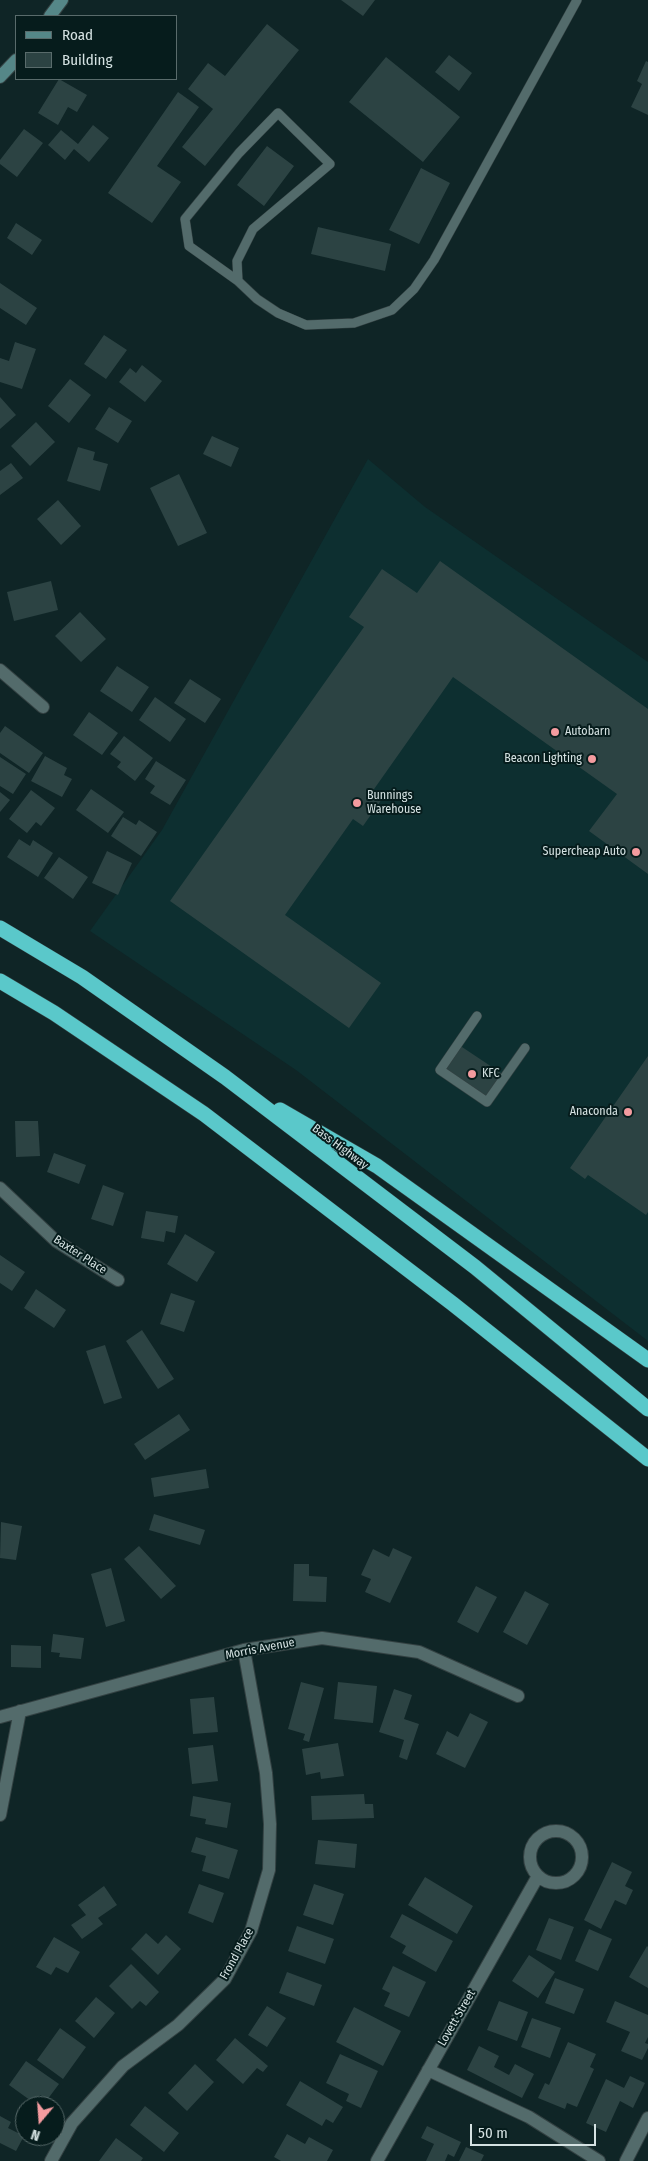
<!DOCTYPE html>
<html>
<head>
<meta charset="utf-8">
<style>
  body { margin:0 }
  #map { position:relative; width:648px; height:2161px; overflow:hidden; background:#0f2526; font-family:"Fira Sans Condensed",sans-serif }
  canvas { display:block }
  .legend { position:absolute; left:15px; top:15px; width:162px; height:65px; box-sizing:border-box; background:#061c1c; border:1px solid #596b6b; margin:0; padding:6px 9px; list-style:none; font-size:15px; color:#d5e2e2 }
  .legend li { display:flex; align-items:center; gap:10px; height:25px }
  .legend b { width:25px; border:1px solid #596b6b }
  .north { position:absolute; left:15px; top:2096px; width:50px; height:50px; box-sizing:border-box; background:#061c1c; border:1px solid #596b6b; border-radius:50%; rotate:198deg; font-size:14px; font-weight:700; line-height:20px; text-align:center; color:#d5e2e2 }
  .north::after { content:''; display:block; margin:auto; width:18px; height:22px; background:#f49b9f; clip-path:polygon(50% 0,100% 100%,50% 72%,0 100%) }
  .scale { position:absolute; left:470px; top:2124px; width:126px; height:22px; box-sizing:border-box; border:2px solid #d5e2e2; border-top:0; padding-left:6px; font-size:15px; line-height:18px; white-space:nowrap; color:#d5e2e2; -webkit-text-stroke:4px #061c1c; paint-order:stroke }
</style>
</head>
<body>
<div id="map">
<canvas width="648" height="2161"></canvas>
<ul class="legend">
<li><b style="height:6px;background:#558788"></b>Road</li>
<li><b style="height:14px;background:#2c4343"></b>Building</li>
</ul>
<div class="north">N</div>
<div class="scale">50 m</div>
</div>
<script>
const ctx = document.querySelector('canvas').getContext('2d');
ctx.lineJoin = 'round';
function fillPath(path, color) { ctx.fillStyle = color; ctx.fill(path, 'evenodd'); }
function stroke(path, color, width, dash) { ctx.strokeStyle = color; ctx.lineWidth = width; ctx.lineCap = dash ? 'butt' : 'round'; ctx.setLineDash(dash || []); ctx.stroke(path); }
function write(font, color, halo, rows, align = 'center') {
  ctx.font = font + ' "Fira Sans Condensed",sans-serif'; ctx.lineWidth = 4; ctx.setLineDash([]); ctx.textBaseline = 'middle'; ctx.strokeStyle = halo; ctx.fillStyle = color; for (const [text, x, y, turn = 0] of rows) {
    ctx.save(); ctx.translate(x, y); ctx.rotate((+turn || 0) * Math.PI / 180); ctx.textAlign = isNaN(turn) ? turn : align; if (halo) ctx.strokeText(text, 0, 0); ctx.fillText(text, 0, 0); ctx.restore();
  }
}
fillPath(new Path2D(`
  M368 459 425 507 648 662V1341L296 1070 90 931 162 830Z`), '#0d2f30');
fillPath(new Path2D(`
  M341 0H375L363 16Z
  M267 24 299 50 205 166 182 147 213 109 188 89 208 63 225 76Z
  M449 55 472 73 459 91 435 72Z
  M386 57 460 117 423 162 349 102Z
  M646 61 648 62V115L631 107 642 84 637 81Z
  M59 79 87 95 77 112 68 107 58 125 38 113Z
  M178 92 199 107 157 166 181 182 152 223 108 193Z
  M93 125 109 138 89 162 74 149 65 160 48 145 61 130 78 144Z
  M24 129 43 143 17 177 0 164V160Z
  M267 146 294 166 264 206 237 185Z
  M421 168 450 183 419 244 389 230Z
  M16 223 42 240 32 255 7 238Z
  M318 227 391 244 385 271 311 254Z
  M0 283 37 308 26 325 0 308Z
  M104 335 127 350 106 379 84 364Z
  M15 342 36 349 22 389 0 382V358L9 361Z
  M142 365 162 381 145 402 119 382 130 368 136 373Z
  M70 379 91 395 69 423 48 406Z
  M0 397 16 415 0 429Z
  M109 407 132 421 118 443 95 429Z
  M36 422 55 442 30 466 11 446Z
  M212 436 239 448 231 467 203 454Z
  M78 447 95 452 93 460 108 464 100 491 67 481Z
  M11 463 23 478 0 495V471Z
  M179 474 207 533 178 546 150 488Z
  M58 500 81 526 61 545 37 519Z
  M440 561 648 709V874L589 831 617 794 453 677 372 792 382 799 363 826 353 819 285 915 381 983 349 1028 170 901 364 627 349 617 382 569 417 593Z
  M51 581 58 610 14 621 7 592Z
  M80 612 106 639 81 662 55 636Z
  M117 666 149 687 132 712 100 691Z
  M190 679 221 699 205 723 174 703Z
  M155 697 186 719 170 742 139 720Z
  M89 712 118 733 102 755 73 735Z
  M5 726 43 753 29 773 0 753V733Z
  M124 736 153 758 135 781 117 767 121 762 110 754Z
  M45 756 67 768 64 775 72 779 62 797 31 781Z
  M0 757 26 774 13 794 0 786Z
  M156 761 186 780 170 805 150 793 155 786 145 779Z
  M91 789 124 812 108 833 76 810Z
  M31 790 55 808 41 826 36 822 27 833 9 819Z
  M0 792 10 800 0 812Z
  M123 817 136 825 139 820 157 832 141 856 111 836Z
  M19 839 30 846 33 840 53 853 38 877 7 857Z
  M107 851 132 863 118 895 92 883Z
  M59 857 88 877 73 899 44 878Z
  M456 1043 507 1077 488 1105 437 1071Z
  M648 1056V1212L646 1215 588 1175 585 1179 570 1168Z
  M15 1121H38L40 1156 16 1157Z
  M54 1153 86 1165 79 1184 47 1172Z
  M103 1185 124 1193 113 1226 91 1219Z
  M146 1211 178 1216 175 1233 166 1231 164 1242 141 1238Z
  M185 1234 215 1252 197 1282 167 1264Z
  M0 1255 25 1272 12 1291 0 1283Z
  M36 1289 66 1310 54 1328 24 1308Z
  M171 1293 195 1301 184 1332 160 1324Z
  M142 1330 174 1379 158 1389 126 1341Z
  M105 1345 122 1398 104 1404 86 1351Z
  M179 1414 190 1430 145 1460 134 1444Z
  M206 1469 209 1488 154 1497 151 1478Z
  M154 1514 205 1530 200 1545 149 1530Z
  M1 1522 22 1526 16 1560 0 1558Z
  M139 1546 176 1586 161 1599 124 1559Z
  M393 1548 412 1557 390 1603 365 1592 371 1579 361 1575 373 1549 389 1557Z
  M294 1564H309V1576L327 1577 326 1602 293 1601Z
  M111 1568 125 1621 106 1627 91 1574Z
  M476 1586 497 1597 478 1633 457 1622Z
  M525 1591 549 1604 527 1645 503 1632Z
  M53 1634 84 1638 81 1659 59 1657 60 1653 51 1652Z
  M11 1645 41 1646V1668L11 1667Z
  M301 1682 324 1688 309 1742 303 1740 305 1734 288 1729Z
  M338 1682 377 1686 373 1723 334 1719Z
  M394 1689 412 1695 404 1719 419 1724 407 1760 399 1757 404 1740 379 1732Z
  M214 1697 218 1732 193 1734 190 1699Z
  M470 1713 488 1722 465 1768 436 1754 447 1731 458 1737Z
  M338 1743 344 1776 321 1779 320 1772 306 1775 302 1749Z
  M213 1745 218 1781 192 1784 188 1748Z
  M364 1794 365 1804H373L374 1818 312 1820 311 1796Z
  M193 1796 231 1803 227 1828 205 1824 206 1819 190 1816Z
  M196 1837 238 1850 229 1879 202 1871 206 1856 191 1852Z
  M318 1840 357 1844 355 1868 315 1864Z
  M612 1862 632 1872 625 1886 633 1890 626 1905 615 1900 601 1929 584 1920Z
  M425 1877 473 1906 457 1934 408 1905Z
  M199 1884 224 1893 213 1923 188 1913Z
  M314 1884 344 1894 333 1925 303 1915Z
  M104 1886 117 1905 98 1918 103 1924 82 1939 71 1925 86 1915 78 1905Z
  M402 1914 453 1941 436 1972 402 1953 406 1946 390 1937Z
  M549 1918 574 1927 561 1960 536 1950Z
  M297 1926 334 1939 325 1964 288 1951Z
  M589 1929 612 1939 598 1971 575 1961Z
  M146 1933 158 1944 166 1935 181 1949 158 1975 131 1949Z
  M54 1937 80 1952 68 1973 56 1967 51 1975 36 1967Z
  M647 1946 648 1947V1988L629 1977Z
  M529 1955 555 1972 538 1998 512 1981Z
  M131 1964 159 1992 146 2006 140 2001 132 2009 109 1986Z
  M393 1966 426 1982 409 2017 384 2006 390 1993 382 1989Z
  M287 1972 322 1985 314 2006 279 1993Z
  M555 1978 584 1989 574 2014 545 2003Z
  M96 1997 115 2013 94 2038 75 2021Z
  M499 2001 528 2012 517 2041 487 2030Z
  M615 2001 648 2015V2037L645 2043 648 2044V2048L642 2060 621 2051 630 2032 606 2022Z
  M267 2006 286 2018 267 2047 248 2035Z
  M354 2007 401 2031 383 2066 336 2042Z
  M532 2018 561 2028 550 2058 521 2047Z
  M60 2028 86 2047 63 2079 37 2060Z
  M235 2038 268 2066 263 2072 257 2068 243 2084 216 2060Z
  M568 2042 596 2054 590 2067 594 2069 577 2107 567 2103 565 2109 538 2098 545 2083 549 2085Z
  M479 2046 499 2056 494 2067 509 2075 515 2064 534 2074 522 2098 467 2070Z
  M340 2054 378 2071 361 2108 346 2101 349 2094 326 2083Z
  M26 2061 59 2084 47 2100 40 2095 34 2103 9 2085Z
  M195 2064 214 2082 187 2111 168 2093Z
  M630 2076 645 2083 633 2108 620 2101 606 2132 586 2123 606 2079 624 2088Z
  M300 2081 343 2107 333 2123 326 2119 322 2126 286 2105Z
  M145 2106 179 2133 164 2152 130 2125Z
  M0 2116 11 2122 8 2128 24 2136 16 2151 0 2143Z
  M427 2126 461 2142 454 2157 448 2154 445 2161H426L434 2144 421 2138Z
  M287 2134 305 2144 309 2137 333 2150 327 2161H281L274 2157Z
  M116 2138 143 2158 141 2161H99Z
  M466 2147 484 2155 481 2161H459Z`), '#2c4343');
const lane = new Path2D(`
  M238 281 237 261 253 229 330 164 278 113 239 153 185 219 189 246 238 281 257 299 278 313 306 325 354 323 392 310 414 289 434 260 577 0
  M477 1016 440 1070 487 1102 525 1048`);
const street = new Path2D(`
  M0 670 43 707
  M0 1188 56 1241 118 1280
  M0 1717 244 1650 322 1638 419 1652 518 1696
  M0 1815 20 1711
  M530 1857a26 26 0 1 1 52 0a26 26 0 1 1-52 0Z
  M428 2070 529 2117 599 2161
  M51 2161 72 2123 123 2066 178 2025 225 1979 251 1931 269 1870 270 1824 266 1773 244 1650
  M377 2161 538 1876
  M626 2161 648 2118`);
const secondary = new Path2D(`
  M50 16 62 0
  M0 77 16 60`);
const highway = new Path2D(`
  M0 928 82 977 225 1077 475 1267 648 1409
  M0 981 54 1013 204 1114 453 1304 648 1459
  M280 1110 377 1166 648 1360`);
stroke(lane, '#334142', 10);
stroke(street, '#334142', 14);
stroke(secondary, '#334142', 14);
stroke(highway, '#334142', 16);
stroke(lane, '#536b6b', 9);
stroke(street, '#536b6b', 12);
stroke(secondary, '#558788', 12);
stroke(highway, '#5ac8ca', 15);
for (const [x, y, r, color] of [
  [555,732,5,"#f49b9f"],
  [592,759,5,"#f49b9f"],
  [357,803,5,"#f49b9f"],
  [636,852,5,"#f49b9f"],
  [472,1074,5,"#f49b9f"],
  [628,1112,5,"#f49b9f"]
]) { const dot = new Path2D(); dot.arc(x, y, r, 0, 2 * Math.PI); ctx.fillStyle = color; ctx.fill(dot); stroke(dot, '#061c1c', 2); }
write('12px', '#d5e2e2', '#061c1c', [
  ["Autobarn",565,732],
  ["Beacon Lighting",582,759,"right"],
  ["Bunnings",367,796],
  ["Warehouse",367,810],
  ["Supercheap Auto",626,852,"right"],
  ["KFC",482,1074],
  ["Anaconda",618,1112,"right"]
], 'left');
write('12px', '#d5e2e2', '#061c1c', [
  ["Bass Highway",340,1147,37],
  ["Baxter Place",80,1255,33],
  ["Morris Avenue",260,1649,-11],
  ["Frond Place",237,1954,-61],
  ["Lovett Street",457,2018,-60]
]);
</script>
</body>
</html>
